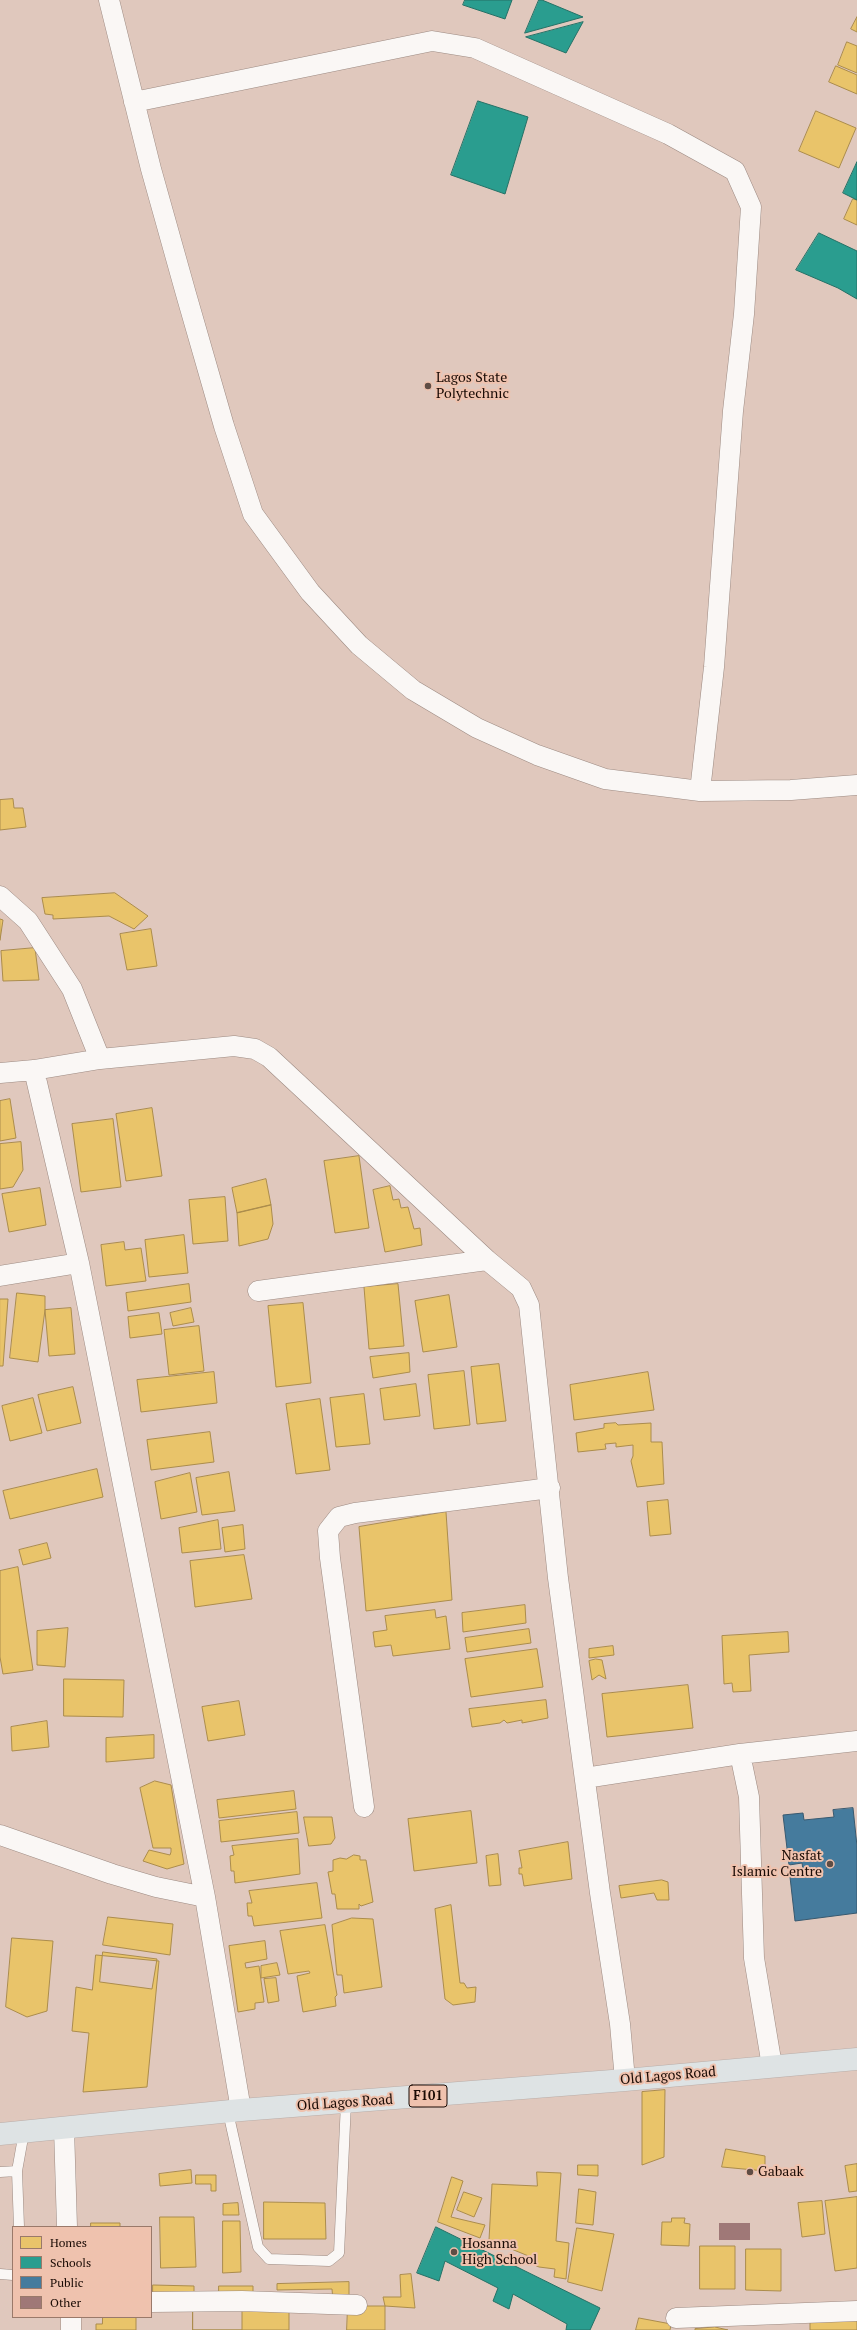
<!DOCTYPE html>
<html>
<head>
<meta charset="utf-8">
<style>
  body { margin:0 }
  #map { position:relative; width:857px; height:2330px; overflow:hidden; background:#e0c8bd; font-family:"PT Serif",serif }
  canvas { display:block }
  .legend { position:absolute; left:12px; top:2226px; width:140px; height:92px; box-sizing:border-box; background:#efc2ae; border:1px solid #9a796a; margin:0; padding:5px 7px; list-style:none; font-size:12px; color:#1a0b05 }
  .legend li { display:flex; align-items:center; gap:8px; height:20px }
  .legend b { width:20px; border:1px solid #9a796a }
</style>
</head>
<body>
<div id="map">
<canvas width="857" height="2330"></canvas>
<ul class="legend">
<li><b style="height:11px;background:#e9c46a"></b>Homes</li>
<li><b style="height:11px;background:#2a9d8f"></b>Schools</li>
<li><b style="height:11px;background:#457b9d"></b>Public</li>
<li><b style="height:11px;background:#9f7877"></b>Other</li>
</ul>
</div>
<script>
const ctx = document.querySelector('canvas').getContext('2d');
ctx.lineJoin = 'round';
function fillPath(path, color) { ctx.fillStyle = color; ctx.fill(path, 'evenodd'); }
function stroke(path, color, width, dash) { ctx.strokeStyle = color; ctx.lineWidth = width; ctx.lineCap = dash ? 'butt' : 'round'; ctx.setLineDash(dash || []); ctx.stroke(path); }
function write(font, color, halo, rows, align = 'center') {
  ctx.font = font + ' "PT Serif",serif'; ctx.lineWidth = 4; ctx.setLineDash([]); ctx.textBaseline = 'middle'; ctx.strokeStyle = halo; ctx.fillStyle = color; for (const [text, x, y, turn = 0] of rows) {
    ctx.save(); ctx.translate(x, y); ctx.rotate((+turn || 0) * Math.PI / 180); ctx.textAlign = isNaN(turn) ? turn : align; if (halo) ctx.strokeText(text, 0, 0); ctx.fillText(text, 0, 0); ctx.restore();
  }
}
const homes = new Path2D(`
  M857 17V32L851 29Z
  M847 42 857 46V73L838 65Z
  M836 66 857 75V94L829 82Z
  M816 111 856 128 839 168 799 151Z
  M853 199 857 200V225L844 219Z
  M13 799 14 808H23L26 827 0 830V800Z
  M115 893 148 916 134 929 109 916 53 919V915L45 914 42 898Z
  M0 919 3 920 0 940Z
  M151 929 157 966 127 970 120 934Z
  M35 948 39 980 3 981 1 951Z
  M10 1099 16 1138 0 1141V1101Z
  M152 1108 162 1176 126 1181 116 1114Z
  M113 1119 121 1187 81 1192 72 1124Z
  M21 1142 23 1170 13 1187 0 1189V1144Z
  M359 1156 369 1228 335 1233 324 1161Z
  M266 1179 271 1205 237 1213 232 1188Z
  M390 1186 393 1200 399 1199 401 1208 408 1207 414 1229 420 1228 422 1245 385 1252 373 1190Z
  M40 1188 46 1225 9 1232 2 1194Z
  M225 1197 228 1241 193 1244 189 1200Z
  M271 1205 273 1224 268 1239 239 1246 237 1213Z
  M184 1235 188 1273 149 1277 145 1240Z
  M124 1242 125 1250 141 1248 146 1281 106 1286 101 1245Z
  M189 1284 191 1302 128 1311 126 1293Z
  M398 1284 404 1346 369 1349 364 1287Z
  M17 1293 45 1296V1310L38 1362 10 1358Z
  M449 1295 457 1347 423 1352 415 1301Z
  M0 1299H8L3 1366H0Z
  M303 1303 311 1383 276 1387 268 1306Z
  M71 1308 75 1354 49 1356 45 1310Z
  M191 1308 194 1322 173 1326 170 1313Z
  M159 1313 162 1334 130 1338 128 1317Z
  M199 1326 204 1371 169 1375 164 1330Z
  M409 1353 410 1372 373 1378 370 1357Z
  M499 1364 506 1421 477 1424 471 1367Z
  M464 1371 470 1425 434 1429 428 1375Z
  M214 1372 217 1403 141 1412 137 1380Z
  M648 1372 654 1410 574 1420 570 1385Z
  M416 1384 420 1416 384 1420 380 1389Z
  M73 1387 81 1423 47 1431 38 1395Z
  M364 1394 370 1444 336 1447 330 1398Z
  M33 1398 42 1433 10 1441 2 1406Z
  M320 1399 330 1470 296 1474 286 1404Z
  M616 1423 618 1425 651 1423V1442H662L664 1484 637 1487 631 1461 633 1456V1445L616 1447V1443L605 1444 606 1449 578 1452 576 1433 604 1428V1424Z
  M210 1432 214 1462 151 1470 147 1440Z
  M97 1469 103 1497 10 1519 3 1491Z
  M229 1472 235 1511 202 1515 196 1478Z
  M190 1473 197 1512 161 1519 155 1482Z
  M668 1500 671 1534 650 1536 647 1502Z
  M446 1512 452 1600 366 1611 359 1527Z
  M218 1520 221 1549 182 1553 179 1528Z
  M243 1525 245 1549 225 1552 222 1528Z
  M47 1543 51 1558 23 1565 19 1550Z
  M244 1555 252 1599 195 1607 190 1561Z
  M18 1567 33 1670 3 1674 0 1657V1571Z
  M525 1605 526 1623 463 1632 462 1613Z
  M435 1610 436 1618 446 1616 450 1649 393 1656 391 1645 375 1647 373 1632 387 1630 385 1616Z
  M68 1628 65 1667 37 1665V1631Z
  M529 1629 531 1643 467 1652 465 1638Z
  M788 1632 789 1652 749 1655 751 1691 733 1692 732 1683 724 1684 722 1636Z
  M613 1646 614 1655 589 1658V1649Z
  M537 1649 543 1687 471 1697 465 1659Z
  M596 1659 602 1660 606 1679 599 1675 592 1680 589 1661Z
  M64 1679 124 1680 123 1717 64 1716Z
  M688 1685 693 1728 607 1737 602 1694Z
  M546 1700 548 1718 522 1723V1720L507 1723 504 1720 500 1723 472 1727 469 1709Z
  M239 1701 245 1735 208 1741 202 1707Z
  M47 1721 49 1747 12 1751 11 1727Z
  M154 1735V1758L106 1762V1738Z
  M155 1781 171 1785 184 1864 167 1869 143 1861 149 1850 170 1855 171 1852V1848H153L140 1788Z
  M294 1791 296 1809 219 1818 217 1800Z
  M471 1811 477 1863 414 1871 408 1819Z
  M297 1812 299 1833 221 1842 219 1821Z
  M304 1817H332L335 1838 331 1844 309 1846Z
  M298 1839 300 1874 235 1883 234 1871H231L230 1856 234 1855 232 1846Z
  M568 1842 572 1879 524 1886 522 1874H519V1868H522L519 1851Z
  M498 1854 501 1885 489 1886 486 1856Z
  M354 1855 360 1856V1860H366L373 1902 361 1906 359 1904V1909H337L335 1894H332L328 1872 333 1871V1860L340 1858 346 1859Z
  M662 1880 668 1882 669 1900H657L654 1893 621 1898 619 1886Z
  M317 1883 322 1918 254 1926 252 1916H248L247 1903H252L249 1891Z
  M451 1905 460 1983H464L467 1988 476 1987 475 2002 453 2005 445 1999 435 1909Z
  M108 1917 173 1924 170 1955 103 1945Z
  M352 1918 373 1919 382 1987 344 1993 342 1975H337L332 1925Z
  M325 1925 337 1995 335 1997 336 2006 303 2012 297 1976 310 1973 309 1971 288 1974 280 1931Z
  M12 1938 53 1941 47 2011 27 2017 6 2007Z
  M265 1941 267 1959 245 1963 246 1968 259 1966 264 2002 255 2003V2009L238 2012 229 1946Z
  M103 1952 157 1959 152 1989 100 1982Z
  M96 1955 159 1961 147 2087 83 2092 89 2033 72 2031 76 1987 92 1990Z
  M277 1963 280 1975 261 1978V1966Z
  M276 1978 279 2001 268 2003 264 1979Z
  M665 2090 664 2157 642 2165V2092Z
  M726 2149 765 2156V2171L722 2167Z
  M857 2164V2191L849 2192 845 2166Z
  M578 2165H598V2176L578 2175Z
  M191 2170 192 2183 160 2186 159 2174Z
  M537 2172 561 2173 556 2241 569 2243 566 2279 554 2277 555 2269 539 2267 530 2263 531 2257 489 2240 492 2184 537 2186Z
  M196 2175H216V2191H211V2184H196Z
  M452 2177 463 2181 451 2217 485 2225 480 2238 438 2222Z
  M579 2189 596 2192 593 2225 576 2223Z
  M464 2192 482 2198 474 2217 457 2210Z
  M857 2197V2268L835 2271 825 2201Z
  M822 2201 825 2234 802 2237 798 2203Z
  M264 2202 325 2203 326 2239H264Z
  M238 2203 239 2215H223V2204Z
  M160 2217H194L196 2267 161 2268Z
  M672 2218H685L684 2223 690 2224 689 2246 661 2245 662 2222H671Z
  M223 2221H240L241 2272 223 2273Z
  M91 2223H120V2227H91Z
  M577 2228 614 2234 602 2291 568 2282Z
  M700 2246H735V2289H700Z
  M746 2249H781V2291L746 2290Z
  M411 2274 415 2308 385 2306 383 2297H401L400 2275Z
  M349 2282V2301H333L332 2289 277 2290V2284Z
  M153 2285 194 2286V2295H153Z
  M219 2286H253V2292L219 2293Z
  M193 2301H242V2330H193Z
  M193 2301H289V2330H193Z
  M348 2306H385V2330H347Z
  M103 2317H136V2330H96V2324H102Z
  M857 2317V2330H810V2321Z
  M639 2318 671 2324 670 2330H636Z
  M715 2327 728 2330H695V2329Z`);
fillPath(homes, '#e9c46a');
stroke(homes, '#ab8c4c', 1);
const schools = new Path2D(`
  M465 0H512L505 19 463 5Z
  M539 0H542L583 17 525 33Z
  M583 22 566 53 526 37Z
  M478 101 528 117 505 194 451 175Z
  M857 162V200L843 193Z
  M819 233 857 251V299L838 288 796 270Z
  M436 2227 600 2308 590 2330H566L567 2324 513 2294 509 2309 493 2301 498 2288 445 2261 439 2281 417 2273Z`);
fillPath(schools, '#2a9d8f');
stroke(schools, '#257166', 1);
const public = new Path2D(`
  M853 1808 857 1846V1913L795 1921 790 1877 804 1876 802 1863 789 1865 783 1815 803 1813 804 1820 834 1817 833 1810Z`);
fillPath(public, '#457b9d');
stroke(public, '#38596f', 1);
fillPath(new Path2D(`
  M719 2223H750V2240H719Z`), '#9f7877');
const lane = new Path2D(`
  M228 2112 258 2247 269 2259 329 2261 339 2253 346 2103
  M0 2172 17 2171
  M19 2227 17 2171 24 2132
  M0 2274 13 2275`);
const street = new Path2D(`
  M109 0 151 169 186 294 224 426 253 514 310 592 359 645 413 690 477 728 537 755 605 779 700 791 791 790 857 785
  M134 102 432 41 475 48 668 134 735 171 751 207 744 314 733 411 714 667 700 791
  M0 896 28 921 72 989 100 1059
  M34 1070 79 1263 205 1897 241 2110
  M0 1073 34 1070 100 1059 234 1046 255 1049 269 1057 487 1260 521 1288 529 1305 558 1578 600 1893 620 2024 625 2080
  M0 1276 79 1263
  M258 1291 487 1260
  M740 1754 749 1797 754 1958 772 2066
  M585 1778 740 1754 857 1741
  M364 1807 330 1558 328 1531 339 1517 355 1513 550 1488
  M0 1835 112 1874 156 1887 205 1897
  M64 2128 67 2227
  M151 2302 242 2301 357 2305
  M71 2317V2330
  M676 2318 857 2311`);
const primary = new Path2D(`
  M0 2134 241 2110 625 2080 857 2059`);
stroke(lane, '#9c8a82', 11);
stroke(street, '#9c8a82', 21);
stroke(primary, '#b9ada8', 23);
stroke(lane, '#faf7f5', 10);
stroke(street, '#faf7f5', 20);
stroke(primary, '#dee3e4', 22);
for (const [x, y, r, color] of [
  [428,386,4,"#5f4d45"],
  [830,1864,4,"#5f4d45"],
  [750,2172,4,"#5f4d45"],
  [454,2252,4,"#5f4d45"]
]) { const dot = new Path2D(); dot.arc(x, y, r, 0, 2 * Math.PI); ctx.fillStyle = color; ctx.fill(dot); stroke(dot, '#efc2ae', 1.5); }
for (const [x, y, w] of [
  [428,2096,38]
]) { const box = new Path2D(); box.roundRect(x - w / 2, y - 11, w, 22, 3); ctx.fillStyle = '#efc2ae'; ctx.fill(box); stroke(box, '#1a0b05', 1); }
write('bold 13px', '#1a0b05', null, [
  ["F101",428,2096]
]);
write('14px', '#1a0b05', '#efc2ae', [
  ["Lagos State",436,378],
  ["Polytechnic",436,394],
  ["Nasfat",822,1856,"right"],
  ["Islamic Centre",822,1872,"right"],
  ["Gabaak",758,2172],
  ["Hosanna",462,2244],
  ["High School",462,2260]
], 'left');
write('14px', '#1a0b05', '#efc2ae', [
  ["Old Lagos Road",668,2076,-5],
  ["Old Lagos Road",345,2103,-4]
]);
</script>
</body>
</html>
